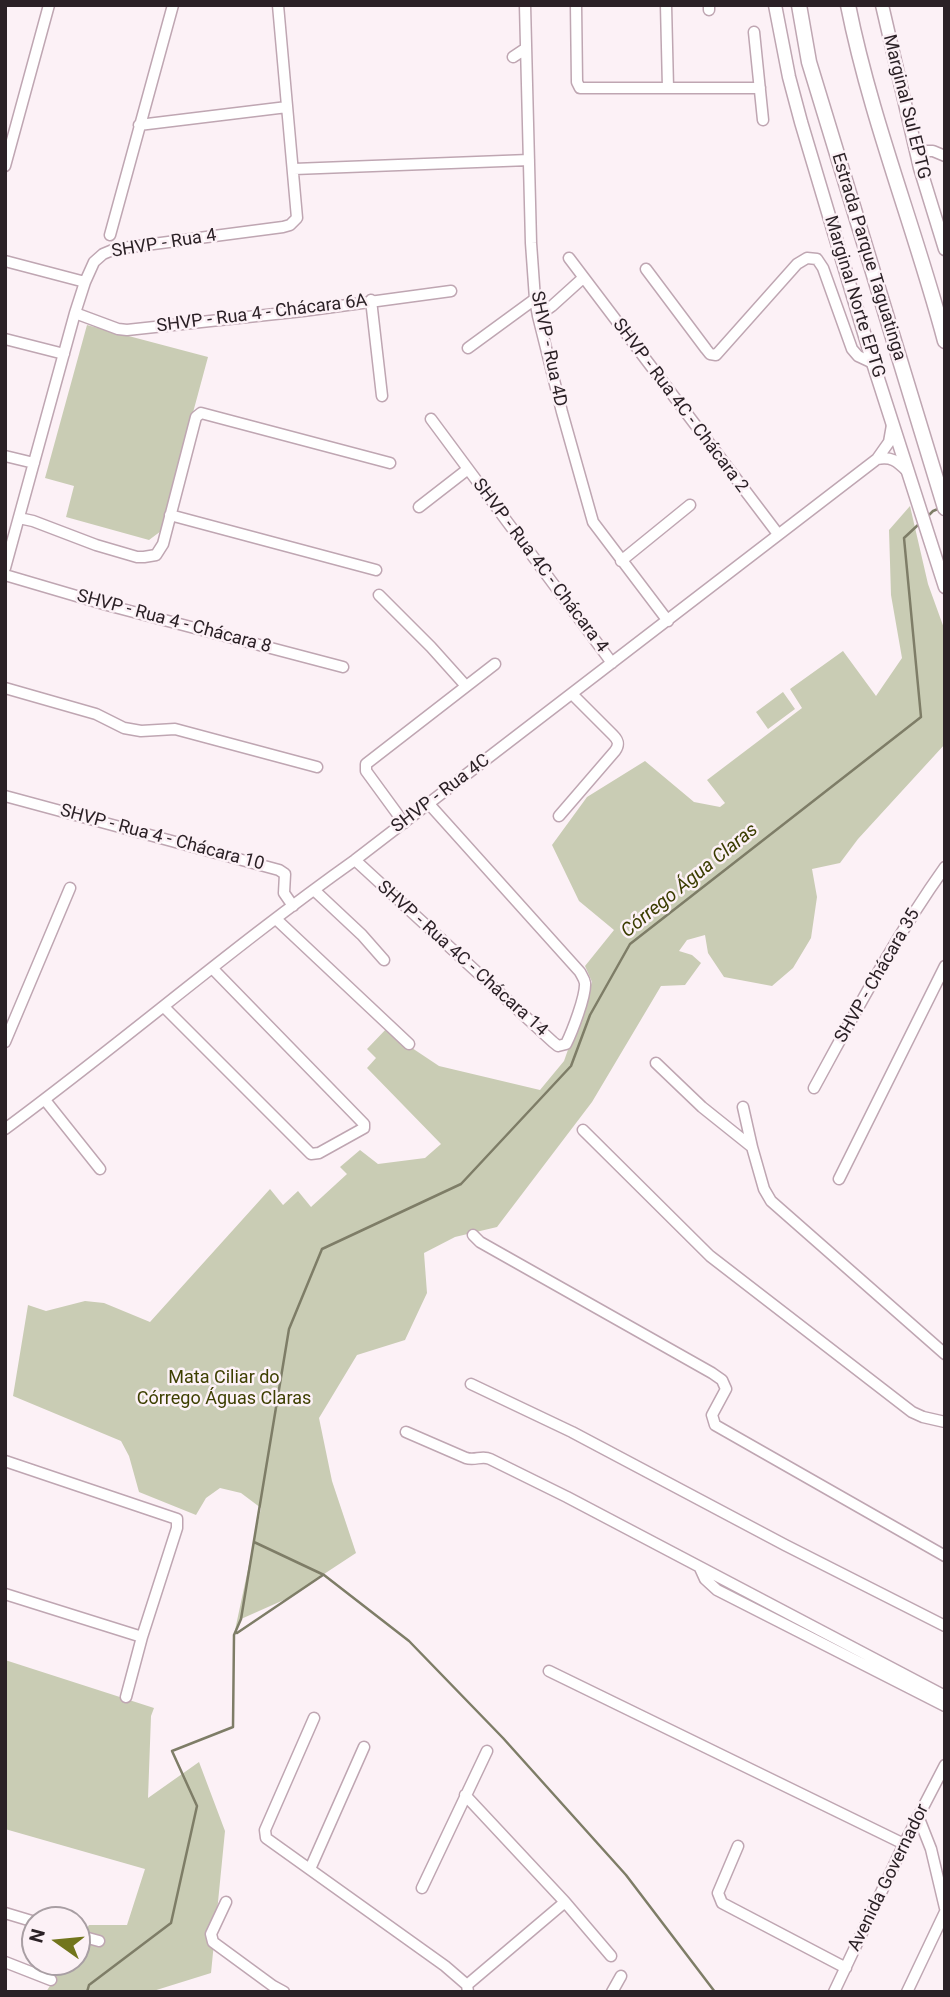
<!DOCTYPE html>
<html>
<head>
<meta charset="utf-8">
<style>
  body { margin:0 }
  #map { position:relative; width:950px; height:1997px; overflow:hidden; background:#fcf1f6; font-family:Roboto,sans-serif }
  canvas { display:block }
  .frame { position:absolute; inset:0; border:7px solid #2b2126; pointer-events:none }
  .north { position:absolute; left:21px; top:1906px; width:70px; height:70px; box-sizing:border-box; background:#fcf1f6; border:2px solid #a89ea3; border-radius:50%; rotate:285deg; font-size:19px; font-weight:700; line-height:28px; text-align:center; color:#2b2126 }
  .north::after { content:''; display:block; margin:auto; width:24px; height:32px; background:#72751c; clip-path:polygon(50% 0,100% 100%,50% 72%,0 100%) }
</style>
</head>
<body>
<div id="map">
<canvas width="950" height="1997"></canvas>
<div class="frame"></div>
<div class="north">N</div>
</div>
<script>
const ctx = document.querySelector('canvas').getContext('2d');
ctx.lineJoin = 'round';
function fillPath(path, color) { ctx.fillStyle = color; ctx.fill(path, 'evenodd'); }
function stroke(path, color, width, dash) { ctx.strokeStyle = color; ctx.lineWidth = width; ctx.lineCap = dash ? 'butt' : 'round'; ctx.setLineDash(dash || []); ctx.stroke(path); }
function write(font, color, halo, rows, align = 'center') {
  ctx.font = font + ' Roboto,sans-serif'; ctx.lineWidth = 5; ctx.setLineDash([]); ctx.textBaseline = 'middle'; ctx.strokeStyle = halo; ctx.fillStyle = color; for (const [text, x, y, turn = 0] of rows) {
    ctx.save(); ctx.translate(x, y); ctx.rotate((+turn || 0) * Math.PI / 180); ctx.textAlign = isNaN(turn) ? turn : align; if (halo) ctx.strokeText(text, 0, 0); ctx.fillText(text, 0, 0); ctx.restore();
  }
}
fillPath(new Path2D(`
  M87 325 208 357 161 531 149 540 66 517 74 486 45 478Z
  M910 506 928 584 945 631V744L858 839 840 863 812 869 817 897 811 938 793 968 772 986 724 977 708 953 705 935 687 940 679 951 692 955 701 963 685 985 661 986 592 1102 497 1227 455 1237 424 1253 427 1293 405 1340 357 1355 319 1418 332 1481 356 1553 286 1599 241 1619 234 1635 261 1508 241 1493 220 1488 206 1498 196 1515 139 1492 129 1456 121 1441 13 1396 28 1305 46 1311 85 1301 104 1303 150 1322 270 1189 283 1205 298 1191 311 1207 347 1174 340 1167 360 1150 378 1164 425 1158 441 1144 367 1068 376 1058 367 1049 389 1026 406 1044 439 1066 540 1090 564 1061 592 982 585 966 614 930 579 901 552 845 587 797 645 761 694 802 720 807 725 803 707 780 802 708 790 689 843 651 876 696 902 658 891 595 889 530Z
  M783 692 795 709 768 729 756 712Z
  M5 1660 154 1708 151 1716 148 1798 199 1762 225 1831 211 1973 150 1992H46L65 1962H77V1944L89 1925H127L145 1869 5 1829Z`), '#c9ccb4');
stroke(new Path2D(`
  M927 517 933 511 938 509
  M254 1542 324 1575 409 1641 503 1738 626 1875 715 1992
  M237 1633 323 1575
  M87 1992 89 1985 171 1923 197 1806 172 1751 233 1727 234 1635 241 1619 289 1329 322 1249 461 1184 571 1066 590 1015 630 944 921 717 904 538 919 524`), '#7e7d67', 2.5);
const minor = new Path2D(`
  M525 5 531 243 535 299 538 316 562 412 593 522 668 621
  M576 5 577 82 580 88H760
  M666 5 668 88
  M709 10V5
  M754 32 763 120
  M513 57 525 49
  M139 125 287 107
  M916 151H933L945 156
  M5 166 49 5
  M294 169 529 160
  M110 235 173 5
  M569 258 778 534
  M5 261 85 282
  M646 269 706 349 710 354 716 355 797 264 807 258 817 259 823 268 852 349 858 356 873 363
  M371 300 382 396
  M75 313 118 329 127 330 303 311 451 291
  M538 316 552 306 583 278
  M5 339 64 354
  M468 348 535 299
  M431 419 612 663
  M5 456 34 463
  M877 459C891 456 897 461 907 471
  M419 507 468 469
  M170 515 376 570
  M19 518 33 521 96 545 137 557H144L156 555 163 544 196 417 201 413 390 463
  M621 561 690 505
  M5 568 75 313 85 282 94 262 103 254 115 249 283 227 290 225 297 218 278 5
  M5 575 107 605 343 667
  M379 595 431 647 466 686
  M5 688 96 714 124 728 141 731 175 729 317 767
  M5 796 279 870 285 874 284 893 293 906
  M559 816 615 751C620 744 618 740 613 735L572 694
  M404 823 366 771V764L495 664
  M355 860 553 1042 558 1046 566 1044C572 1032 586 996 585 983 584 978 582 976 580 972L429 804
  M314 890 362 935 384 960
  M276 919 409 1044
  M164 1007 311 1154 319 1153 364 1128V1124L213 969
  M5 1042 70 888
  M656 1063 702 1107 752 1147 764 1189 771 1201 945 1354
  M814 1088C855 1013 895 937 945 867
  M45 1100 100 1169
  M743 1107 752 1147
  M5 1129C123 1042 235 945 355 860L877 459 889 442 892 425
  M583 1130 710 1256 912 1412 923 1417 945 1422
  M839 1179 945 966
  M473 1235 480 1242 712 1373 722 1380 726 1389 712 1415 715 1425 945 1556
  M471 1384 572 1432 785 1545 945 1626
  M406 1432 466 1458C475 1461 482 1455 490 1459L567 1497 945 1696
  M5 1461 177 1519V1528L142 1637 126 1697
  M700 1568 705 1579 717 1590 945 1706
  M5 1594 142 1637
  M549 1671 904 1844
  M314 1718 265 1830 266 1838 445 1966 467 1985 468 1992
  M465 1795 565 1902 611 1956
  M918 1816 931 1849 945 1908
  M738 1846 718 1893 722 1903 846 1968
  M310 1869 364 1747
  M422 1888 487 1751
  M226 1902 211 1934 213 1942 273 1986 284 1992
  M5 1913 35 1922
  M77 1935 99 1941
  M5 1962 51 1980
  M467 1985 565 1902
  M612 1992 621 1976
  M834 1992 904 1844 945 1765
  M907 1992 945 1912`);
const major = new Path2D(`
  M775 5 789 77 801 122 873 363 945 587
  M882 5 920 168 945 249`);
const highway = new Path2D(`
  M799 5 809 62 945 508
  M848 5C871 120 915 228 945 341`);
stroke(minor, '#bfa6b2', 13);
stroke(major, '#bfa6b2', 15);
stroke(highway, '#bfa6b2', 17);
stroke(minor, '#fff', 10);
stroke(major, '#fff', 12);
stroke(highway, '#fff', 14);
write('18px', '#2b2126', '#fcf1f6', [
  ["Marginal Sul EPTG",906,107,76],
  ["SHVP - Rua 4",164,244,-9],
  ["Estrada Parque Taguatinga",868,257,73],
  ["Marginal Norte EPTG",854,297,73],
  ["SHVP - Rua 4 - Chácara 6A",262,314,-7],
  ["SHVP - Rua 4D",548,349,78],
  ["SHVP - Rua 4C - Chácara 2",680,406,53],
  ["SHVP - Rua 4C - Chácara 4",540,566,53],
  ["SHVP - Rua 4 - Chácara 8",174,622,15],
  ["SHVP - Rua 4C",441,794,-37],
  ["SHVP - Rua 4 - Chácara 10",162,838,15],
  ["SHVP - Rua 4C - Chácara 14",462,959,42],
  ["SHVP - Chácara 35",878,976,-60],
  ["Avenida Governador",889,1878,-64]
]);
write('18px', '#3d3f00', '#fcf1f6', [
  ["Mata Ciliar do",224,1378],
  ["Córrego Águas Claras",224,1399]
]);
write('italic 19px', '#3a3c00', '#fcf1f6', [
  ["Córrego Água Claras",690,881,-39]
]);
</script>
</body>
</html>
